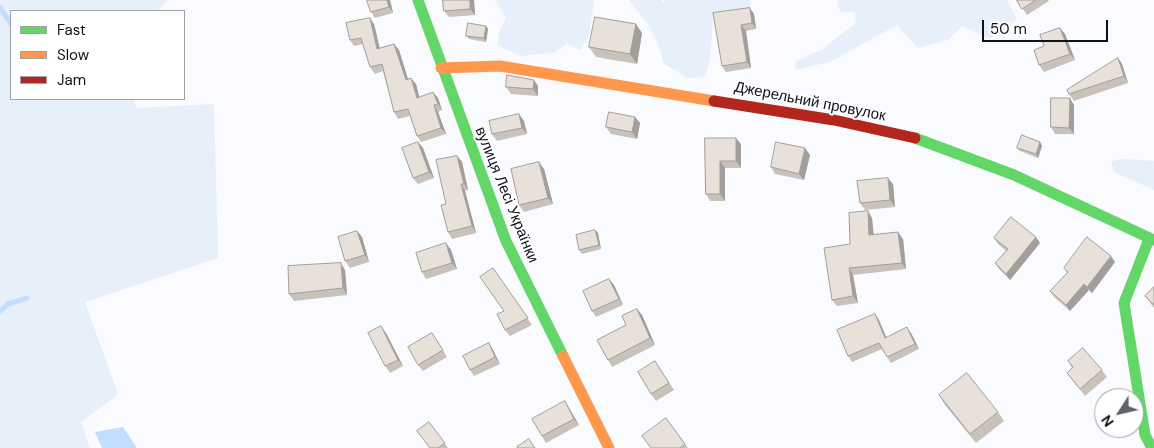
<!DOCTYPE html>
<html>
<head>
<meta charset="utf-8">
<style>
  body { margin:0 }
  #map { position:relative; width:1154px; height:448px; overflow:hidden; background:#f9fbfe; font-family:"DM Sans",sans-serif }
  canvas { display:block }
  .legend { position:absolute; left:10px; top:10px; width:175px; height:90px; box-sizing:border-box; background:#fff; border:1px solid #9fa1a3; margin:0; padding:6px 9px; list-style:none; font-size:15px; color:#0e1319 }
  .legend li { display:flex; align-items:center; gap:10px; height:25px }
  .legend b { width:25px; border:1px solid #9fa1a3 }
  .north { position:absolute; left:1094px; top:388px; width:50px; height:50px; box-sizing:border-box; background:#fff; border:1px solid #9fa1a3; border-radius:50%; rotate:235deg; font-size:14px; font-weight:700; line-height:20px; text-align:center; color:#0e1319 }
  .north::after { content:''; display:block; margin:auto; width:18px; height:22px; background:#606469; clip-path:polygon(50% 0,100% 100%,50% 72%,0 100%) }
  .scale { position:absolute; left:982px; top:20px; width:126px; height:22px; box-sizing:border-box; border:2px solid #0e1319; border-top:0; padding-left:6px; font-size:15px; line-height:18px; white-space:nowrap; color:#0e1319; -webkit-text-stroke:4px #fff; paint-order:stroke }
</style>
</head>
<body>
<div id="map">
<canvas width="1154" height="448"></canvas>
<ul class="legend">
<li><b style="height:6px;background:#63d668"></b>Fast</li>
<li><b style="height:6px;background:#ff974d"></b>Slow</li>
<li><b style="height:6px;background:#b3261e"></b>Jam</li>
</ul>
<div class="north">N</div>
<div class="scale">50 m</div>
</div>
<script>
const ctx = document.querySelector('canvas').getContext('2d');
ctx.lineJoin = 'round';
function fillPath(path, color) { ctx.fillStyle = color; ctx.fill(path, 'evenodd'); }
function stroke(path, color, width, dash) { ctx.strokeStyle = color; ctx.lineWidth = width; ctx.lineCap = dash ? 'butt' : 'round'; ctx.setLineDash(dash || []); ctx.stroke(path); }
function write(font, color, halo, rows, align = 'center') {
  ctx.font = font + ' "DM Sans",sans-serif'; ctx.lineWidth = 4; ctx.setLineDash([]); ctx.textBaseline = 'middle'; ctx.strokeStyle = halo; ctx.fillStyle = color; for (const [text, x, y, turn = 0] of rows) {
    ctx.save(); ctx.translate(x, y); ctx.rotate((+turn || 0) * Math.PI / 180); ctx.textAlign = isNaN(turn) ? turn : align; if (halo) ctx.strokeText(text, 0, 0); ctx.fillText(text, 0, 0); ctx.restore();
  }
}
fillPath(new Path2D(`
  M0 0H168L157 11H11V99H134L136 108 214 104 218 258 85 302 118 394 81 422 90 448H0Z
  M495 0H594L589 36 580 50 567 44 553 53 520 56 497 45 500 30 506 18Z
  M629 0H661L664 3 665 0H750L751 9 713 19 710 59 705 77 688 78 664 64C658 38 646 20 629 0Z
  M839 0H1007L1017 20 990 39 962 26 948 40 918 48 897 25 830 62 795 70 796 61 821 50 856 23 855 12H841L837 5Z
  M1126 159 1154 161V190L1114 172 1111 161Z`), '#e7effa');
fillPath(new Path2D(`
  M123 427 137 448H102L95 432Z`), '#c2deff');
stroke(new Path2D(`
  M0 8 11 24
  M0 311 8 304 27 298`), '#c2deff', 5);
stroke(new Path2D(`
  M418 0 506 241 563 356
  M915 138 1014 175 1154 240
  M1149 239 1124 303 1145 435 1152 448`), '#63d668', 11);
stroke(new Path2D(`
  M441 68 500 66 714 101
  M563 356 609 448`), '#ff974d', 11);
stroke(new Path2D(`
  M714 101 834 120 915 138`), '#b3261e', 11);
fillPath(new Path2D(`
  M390 0 393 13 375 18 371 12Z
  M443 0H474L475 15 449 17 444 11Z
  M1017 0H1048L1049 1 1027 15Z
  M713 13 754 14 756 29 746 31 751 68 726 72 722 66Z
  M374 24 380 48 394 44 399 50 408 79 416 84 419 97 438 98 442 110 438 112 446 134 421 142 417 136 410 116 398 119 394 112 383 71 375 74 370 67 363 44 354 46 350 40Z
  M486 26 488 29 486 42 469 39 466 36Z
  M1060 28 1065 34 1075 60 1044 72 1039 65 1044 46Z
  M642 33 637 64 596 57 589 47Z
  M1118 58 1122 64 1128 83 1074 101 1069 94Z
  M538 86V96L511 94 506 87Z
  M1074 105V134H1055L1051 127Z
  M635 117 640 123 637 139 611 134 606 127Z
  M524 121 527 134 497 141 492 134Z
  M705 138 741 144V168H725V201H710L706 194Z
  M418 142 423 148 434 178 418 184 413 178Z
  M1040 142 1042 146 1038 158 1020 151 1017 148Z
  M810 155 804 180 775 174 771 167Z
  M457 156 462 162 468 190 465 191 476 233 452 239 448 232 446 204Z
  M544 169 553 204 524 212 519 205Z
  M893 184 895 207 865 210 860 203Z
  M872 218 874 235 903 239 906 269 853 275 858 303 837 306 832 300 850 244Z
  M595 230 598 233 601 249 582 254 579 250Z
  M357 231 362 237 369 262 350 268 345 261Z
  M994 238 1040 243 1010 280 999 269 995 263 1006 251 998 244Z
  M446 243 451 250 457 269 426 279 422 272Z
  M1115 262 1092 293 1089 290 1070 311 1054 297 1050 291 1067 273 1064 268Z
  M493 268 532 325 510 336 505 330 504 311Z
  M345 270 347 295 294 301 289 294Z
  M614 285 623 305 596 317 592 311Z
  M1154 287V308L1145 296Z
  M637 309 642 315 655 345 612 367 608 360 626 325Z
  M875 314 879 320 886 337 911 333 919 349 891 363 882 349 852 362 848 356Z
  M386 333 403 366 390 373 385 366Z
  M437 340 447 357 423 371 418 365Z
  M489 343 493 350 500 364 474 376 470 370Z
  M655 361 674 390 656 401 651 394Z
  M1068 361 1102 370 1107 377 1085 396 1067 373 1072 368Z
  M939 395 998 412 1004 421 976 443 945 405Z
  M565 401 569 408 579 425 546 443 542 436Z
  M666 418 688 448H651Z
  M429 422 448 448H430Z`), '#c8c2bb');
fillPath(new Path2D(`
  M387 0H390L393 13 389 7Z
  M470 0H474L475 15 470 9Z
  M750 8 754 14 756 29 752 23Z
  M370 18 374 24 381 55 377 49Z
  M636 24 642 33 637 64 630 54Z
  M741 25 746 31 751 68 747 62Z
  M486 26 488 29 486 42 484 38Z
  M1060 28 1065 34 1075 60 1070 54Z
  M394 44 399 50 410 86 406 80Z
  M1118 58 1122 64 1128 83 1124 76Z
  M411 78 416 84 421 104 417 98Z
  M534 80 538 86V96L533 89Z
  M433 92 438 98 442 110 438 104Z
  M1070 98 1074 105V134L1069 128Z
  M434 105 438 112 446 134 441 128Z
  M519 114 524 121 527 134 522 128Z
  M635 117 640 123 637 139 632 132Z
  M736 138 741 144V168L736 161Z
  M418 142 423 148 434 178 429 172Z
  M1040 142 1042 146 1038 158 1036 154Z
  M805 148 810 155 804 180 799 174Z
  M457 156 462 162 468 190 464 184Z
  M720 161 725 168V201L720 194Z
  M539 162 544 169 553 204 548 198Z
  M888 178 893 184 895 207 890 200Z
  M461 184 465 191 476 233 472 226Z
  M868 211 872 218 874 242 869 235Z
  M595 230 598 233 601 249 599 245Z
  M357 231 362 237 369 262 365 255Z
  M898 232 903 239 906 269 902 263Z
  M1036 237 1040 243 1010 280 1006 274Z
  M446 243 451 250 457 269 452 263Z
  M1111 256 1115 262 1092 293 1087 287Z
  M341 263 345 270 347 295 343 288Z
  M849 268 853 275 858 303 853 296Z
  M609 279 614 285 623 305 619 299Z
  M1084 284 1089 290 1070 311 1066 305Z
  M637 309 642 315 655 345 650 338Z
  M875 314 879 320 889 344 885 338Z
  M381 326 386 333 403 366 398 360Z
  M907 327 911 333 919 349 915 344Z
  M489 343 493 350 500 364 495 357Z
  M565 401 569 408 579 425 574 419Z`), '#a29e99');
const building = new Path2D(`
  M367 0H387L389 7 371 12Z
  M443 0H470V9L444 11Z
  M1017 0H1036L1022 9Z
  M750 8 752 23 741 25 747 62 722 66 713 13Z
  M595 17 636 24 630 54 589 47Z
  M370 18 377 49 394 44 406 80 411 78 417 98 433 92 438 104 434 105 441 128 417 136 408 109 394 112 382 64 370 67 361 38 350 40 346 23Z
  M468 23 486 26 484 38 466 36Z
  M1060 28 1070 54 1039 65 1034 50 1044 46 1040 35Z
  M1118 58 1124 76 1069 94 1067 90Z
  M507 75 534 80 533 89 506 87Z
  M1051 98H1070L1069 128 1051 127Z
  M609 112 635 117 632 132 606 127Z
  M519 114 522 128 492 134 489 121Z
  M1022 135 1040 142 1036 154 1017 148Z
  M705 138H736V161H720V194H706Z
  M418 142 429 172 413 178 402 148Z
  M776 142 805 148 799 174 771 167Z
  M457 156 464 184H461L472 226 448 232 441 205 446 204 436 160Z
  M539 162 548 198 519 205 511 169Z
  M888 178 890 200 860 203 857 181Z
  M868 211 869 235 898 232 902 263 849 268 853 296 832 300 824 248 850 244 849 213Z
  M1011 217 1036 237 1006 274 995 263 1008 249 994 238Z
  M595 230 599 245 579 250 576 235Z
  M357 231 365 255 345 261 338 237Z
  M1087 237 1111 256 1087 287 1084 284 1066 305 1050 291 1068 272 1064 268Z
  M446 243 452 263 422 272 416 253Z
  M341 263 343 288 289 294 288 266Z
  M493 268 528 318 505 330 497 314 504 311 480 277Z
  M609 279 619 299 592 311 583 291Z
  M1154 287V305L1145 296Z
  M637 309 650 338 608 360 597 340 626 325 622 316Z
  M875 314 885 338 907 327 915 344 887 357 879 343 848 356 837 330Z
  M381 326 398 360 385 366 368 333Z
  M432 333 443 350 418 365 408 347Z
  M489 343 495 357 470 370 463 356Z
  M1083 348 1102 370 1080 389 1067 373 1073 367 1068 361Z
  M655 361 669 383 651 394 638 372Z
  M967 373 998 412 970 434 939 395Z
  M565 401 574 419 542 436 532 419Z
  M666 418 685 444 680 448H651L642 436Z
  M429 422 445 443 438 448H430L417 431Z
  M529 439 535 448H518L517 447Z`);
fillPath(building, '#e8e1da');
stroke(building, '#a29e99', 1);
write('15px', '#0e1319', '#fff', [
  ["Джерельний провулок",810,102,11],
  ["вулиця Лесі Українки",506,195,68]
]);
</script>
</body>
</html>
